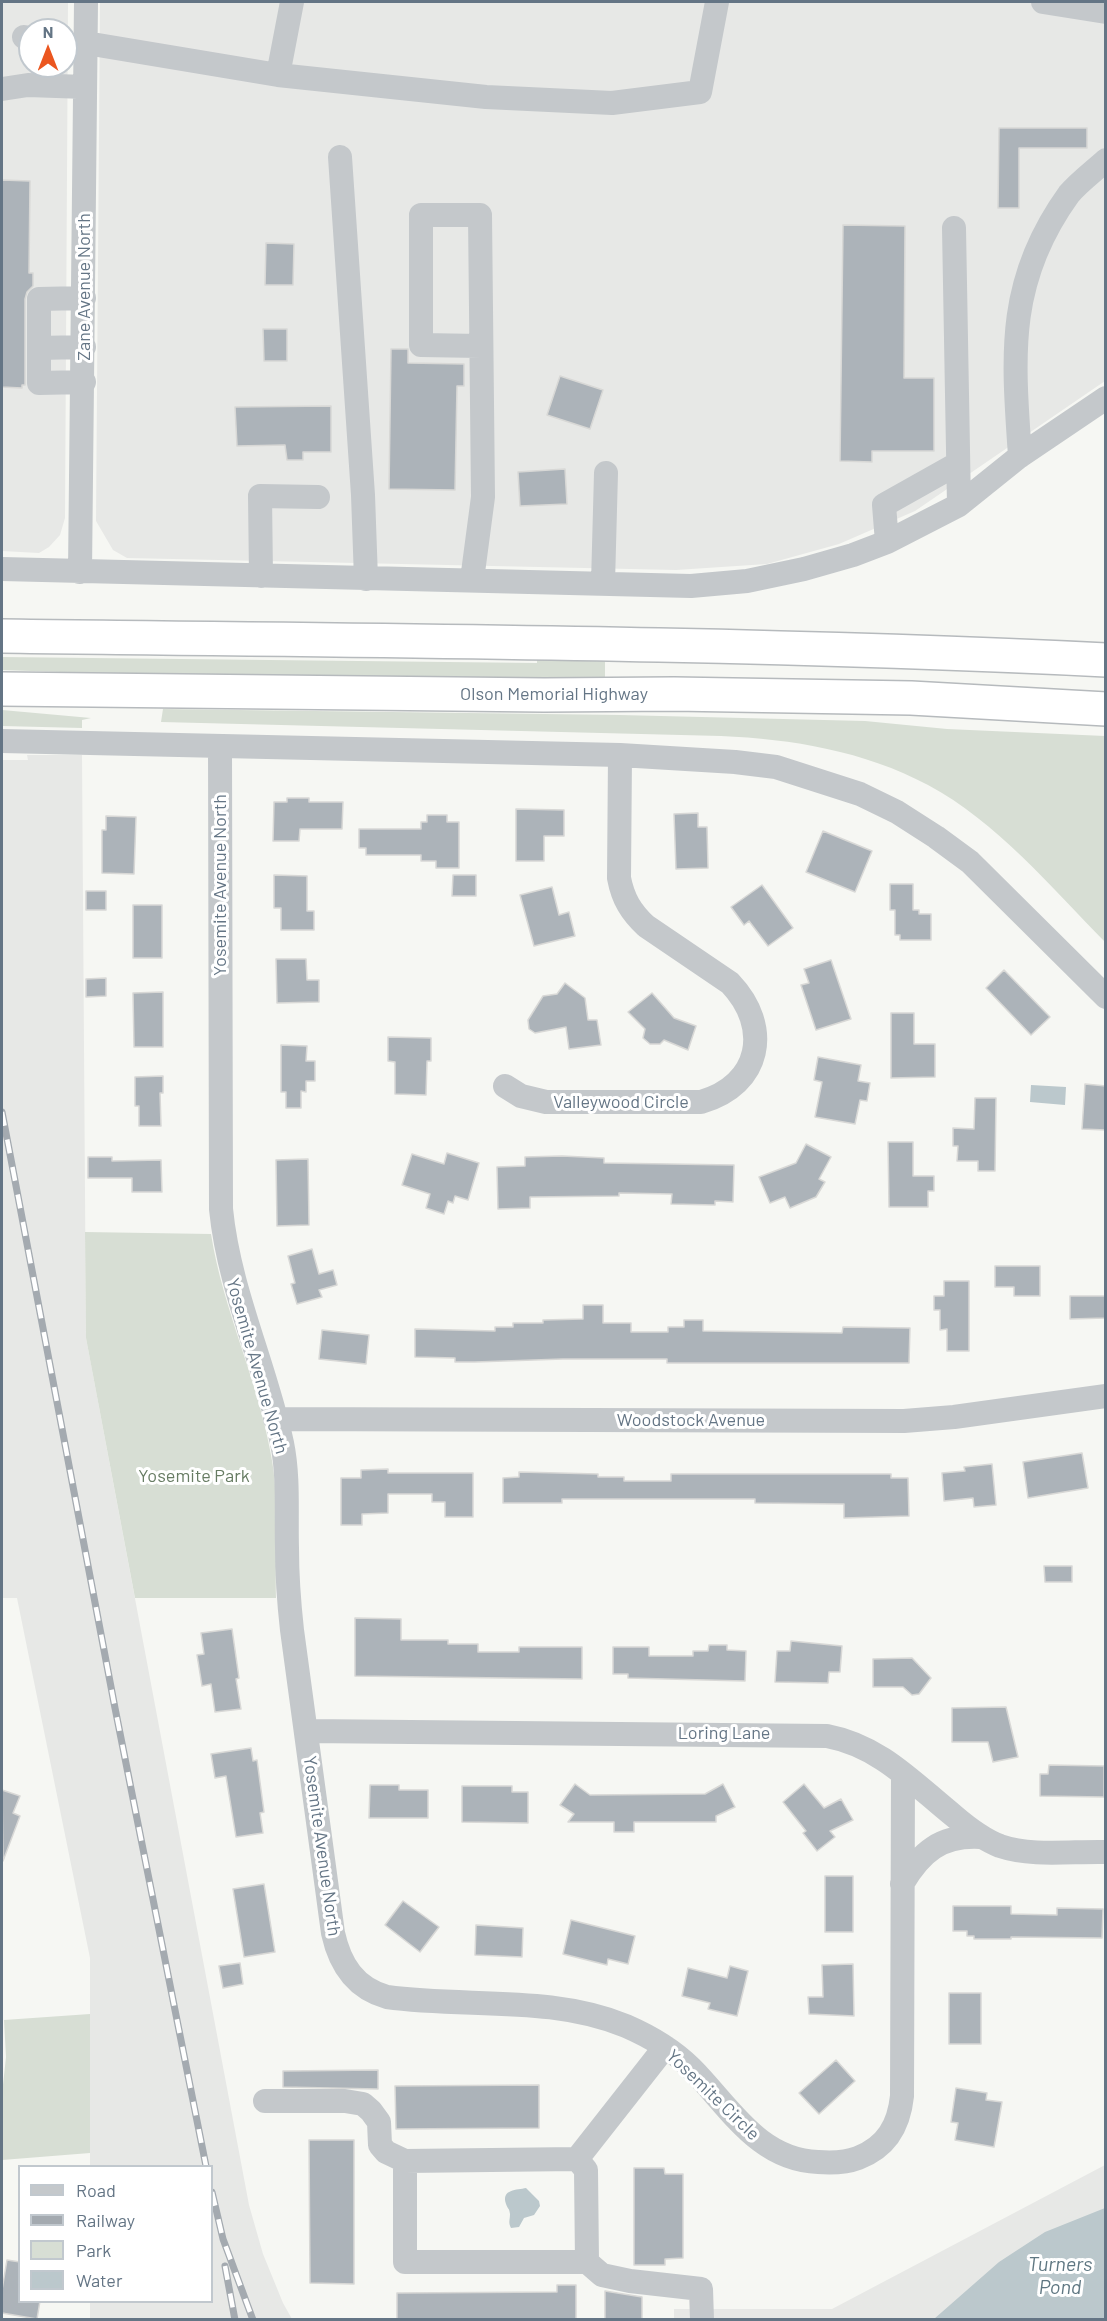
<!DOCTYPE html>
<html>
<head>
<meta charset="utf-8">
<style>
  body { margin:0 }
  #map { position:relative; width:1107px; height:2321px; overflow:hidden; background:#f6f7f3; font-family:Barlow,sans-serif }
  canvas { display:block }
  .frame { position:absolute; inset:0; border:3px solid #647585; pointer-events:none }
  .legend { position:absolute; left:18px; top:2165px; width:195px; height:138px; box-sizing:border-box; background:#fff; border:2px solid #c1c8ce; margin:0; padding:8px 10px; list-style:none; font-size:18px; color:#647585 }
  .legend li { display:flex; align-items:center; gap:12px; height:30px }
  .legend b { width:30px; border:2px solid #c1c8ce }
  .north { position:absolute; left:18px; top:18px; width:60px; height:60px; box-sizing:border-box; background:#fff; border:2px solid #c1c8ce; border-radius:50%; rotate:0deg; font-size:16px; font-weight:700; line-height:24px; text-align:center; color:#647585 }
  .north::after { content:''; display:block; margin:auto; width:21px; height:27px; background:#eb561f; clip-path:polygon(50% 0,100% 100%,50% 72%,0 100%) }
</style>
</head>
<body>
<div id="map">
<canvas width="1107" height="2321"></canvas>
<div class="frame"></div>
<ul class="legend">
<li><b style="height:8px;background:#c4c8cb"></b>Road</li>
<li><b style="height:8px;background:#a4aab0"></b>Railway</li>
<li><b style="height:16px;background:#d7ded4"></b>Park</li>
<li><b style="height:16px;background:#bbc8cc"></b>Water</li>
</ul>
<div class="north">N</div>
</div>
<script>
const ctx = document.querySelector('canvas').getContext('2d');
ctx.lineJoin = 'round';
function fillPath(path, color) { ctx.fillStyle = color; ctx.fill(path, 'evenodd'); }
function stroke(path, color, width, dash) { ctx.strokeStyle = color; ctx.lineWidth = width; ctx.lineCap = dash ? 'butt' : 'round'; ctx.setLineDash(dash || []); ctx.stroke(path); }
function write(font, color, halo, rows, align = 'center') {
  ctx.font = font + ' Barlow,sans-serif'; ctx.lineWidth = 6; ctx.setLineDash([]); ctx.textBaseline = 'middle'; ctx.strokeStyle = halo; ctx.fillStyle = color; for (const [text, x, y, turn = 0] of rows) {
    ctx.save(); ctx.translate(x, y); ctx.rotate((+turn || 0) * Math.PI / 180); ctx.textAlign = isNaN(turn) ? turn : align; if (halo) ctx.strokeText(text, 0, 0); ctx.fillText(text, 0, 0); ctx.restore();
  }
}
fillPath(new Path2D(`
  M2 2H68L65 518 60 535 49 547 39 553 2 551ZM30 30H66V66H30Z
  M100 2H1105V381L915 511 839 544 767 564 676 570 127 558 113 550 96 521Z
  M27 755H82L86 1338 249 2205 263 2254 283 2303 292 2319H90V2302H212V2166H90V1958L17 1598H2V760H28Z
  M1105 2165V2319L674 2320V2309H832Z`), '#e7e8e6');
fillPath(new Path2D(`
  M537 654 605 656V677L539 681 208 677 2 670V657L537 663Z
  M163 709 620 715 865 721 947 729 1105 736V942C1051 887 997 822 928 785 864 751 792 739 721 736L161 722Z
  M2 710 91 718 82 720V728L2 726Z
  M85 1232 211 1234C223 1310 258 1380 271 1455 280 1502 275 1551 276 1598H135L86 1338Z
  M90 2014V2153L2 2160V2094L6 2057 4 2020Z`), '#d7ded4');
fillPath(new Path2D(`
  M1031 1085 1066 1087 1065 1105 1030 1102Z
  M526 2188 539 2201 540 2206 534 2215 524 2218 519 2227 511 2228C508 2222 510 2220 510 2214 509 2207 508 2210 506 2204 501 2189 517 2190 526 2188Z
  M1105 2208V2319H934L999 2262 1045 2232Z`), '#bbc8cc');
const building = new Path2D(`
  M999 128H1087V148H1019V208H998Z
  M2 180 30 181 29 273H33V286L27 292 25 299V385H22V388L2 387Z
  M843 225 905 226 904 378H934V451H872V462L840 461Z
  M266 243 294 244 293 285H265Z
  M263 329H287V361H264Z
  M391 349H408V363L464 364V386H457L455 490 389 489Z
  M560 376 603 390 590 429 547 415Z
  M331 406V452H303V460H287L285 445 237 446 235 407Z
  M565 469 567 504 520 506 518 472Z
  M287 798H309V802H343L342 829H300L299 841H273L274 802H287Z
  M516 809 564 810V836H544V861H516Z
  M698 813V827H707L708 868 676 869 674 814Z
  M427 815H447V822H459V868H436V861H421V855H366V848H359V829H421V822H427Z
  M106 816 136 817 134 874 102 873V830H106Z
  M823 831 872 851 855 892 806 872Z
  M274 875 307 876V911H314V930H281V908H274Z
  M453 875H476V896H452Z
  M890 884H913V910H919V914H931V940H900V935H895V910H890Z
  M762 885 793 928 768 946 749 921 744 925 731 907Z
  M552 887 559 915 569 912 575 936 534 946 520 895Z
  M86 891H106V910H86Z
  M133 905H162V958H133Z
  M276 959H306L307 980H319V1002L277 1003Z
  M831 960 851 1019 816 1030 801 985 809 983 804 969Z
  M1004 970 1050 1017 1031 1035 986 988Z
  M106 978V996L86 997V979Z
  M565 983 585 998 588 1020H597L601 1045 569 1049 566 1027 535 1033 529 1029 528 1020 543 996 557 994Z
  M163 992V1047H134L133 993Z
  M652 993 674 1018 696 1026 688 1050 664 1040 660 1044H650L643 1038 645 1029 628 1012Z
  M891 1013H914V1044H935V1077L891 1078Z
  M388 1037 431 1038V1061H427L426 1095 395 1094V1062L388 1061Z
  M281 1045 307 1046 306 1061H315V1081H306V1092L301 1091V1108H286V1092H281Z
  M818 1057 861 1065 858 1081 870 1083 867 1101 860 1100 855 1124 815 1117 822 1082 814 1080Z
  M163 1076V1093H160L161 1126H139V1106H135V1077Z
  M1085 1084 1106 1086V1130L1082 1129Z
  M975 1098H996L995 1171H978V1161H957L958 1146H953V1128L974 1129Z
  M888 1142H913V1176H934V1191H928V1207H889Z
  M806 1144 831 1157 819 1179 825 1182 816 1197 790 1208 785 1197 770 1203 759 1177 796 1163Z
  M447 1153 479 1163 468 1200 455 1196 453 1203 448 1201 444 1214 426 1208 430 1194 402 1185 412 1154 444 1164Z
  M562 1156 604 1158V1163L734 1165 733 1202 715 1201V1205L671 1204 672 1194 619 1193V1196L530 1197V1208L498 1209 497 1167 525 1166V1157Z
  M88 1157H112V1161L161 1160 162 1192H132V1178H88Z
  M308 1159 309 1225 277 1226 276 1160Z
  M312 1249 319 1274 333 1270 337 1285 319 1290 322 1297 297 1304 291 1284 295 1283 288 1256Z
  M995 1266H1040V1296H1014V1287H995Z
  M944 1281H969V1351H947V1329L940 1330V1310H934V1296H944Z
  M1070 1296H1106V1318L1070 1319Z
  M583 1305H603V1323H631V1332H668V1327H684V1320H703V1331L842 1333 843 1327 910 1328 909 1363H667V1359H563L475 1362H455V1358L415 1357V1329L495 1331V1327H513V1323H543V1320L583 1319Z
  M322 1330 369 1335 366 1364 319 1359Z
  M1082 1453 1088 1488 1028 1498 1023 1462Z
  M992 1464 996 1505 974 1507 973 1498 944 1501 942 1473 965 1471 964 1467Z
  M388 1469V1473H473V1517H445V1502H432V1494H388V1513L362 1514V1525H341V1478H361V1470Z
  M519 1472 598 1474V1477H624V1481H671V1474H891V1478H908L909 1516 844 1518V1504L755 1503V1499H562V1503H503V1478L519 1477Z
  M1044 1566H1072V1582H1045Z
  M355 1618 401 1619V1640H448V1644H478V1652H519V1647H582V1679L355 1676Z
  M232 1629 239 1678 236 1679 241 1709 215 1712 211 1684 202 1686 197 1655 204 1654 201 1633Z
  M791 1641 842 1646 840 1672H829L828 1683 775 1682 777 1651H790Z
  M709 1645H727V1650L746 1651 745 1681 628 1678V1674H613V1647H649V1656H693V1651H708Z
  M912 1658 931 1678 919 1694 912 1695 903 1687H873V1659Z
  M1006 1707 1018 1757 993 1762 988 1742H952V1708Z
  M251 1748 253 1761 257 1760 264 1812 260 1813 263 1833 236 1837 226 1776 215 1778 211 1754Z
  M1049 1765 1104 1766V1797L1040 1796V1774H1048Z
  M575 1784 590 1795 705 1794 723 1784 735 1807 716 1816V1822H634V1832H614V1822H568L574 1814 560 1805Z
  M804 1784 824 1808 841 1799 853 1820 830 1831 835 1837 817 1851 803 1833 806 1831 783 1802Z
  M370 1785H399V1790H428V1818H369Z
  M462 1786H512V1792H528V1823L462 1822Z
  M2 1790 20 1796 13 1813 20 1816 3 1861Z
  M825 1876H853V1932H825Z
  M264 1884 275 1952 244 1957 233 1889Z
  M403 1901 439 1927 420 1952 385 1925Z
  M953 1906H1011V1914L1057 1915V1908L1103 1909 1102 1938 1011 1937V1939H974V1936H967V1931H953Z
  M571 1920 635 1936 628 1964 608 1959 607 1965 563 1954Z
  M476 1925 523 1928 522 1957 475 1955Z
  M240 1963 243 1984 223 1988 219 1966Z
  M853 1964 854 2016 809 2014 808 1997H823L822 1965Z
  M730 1966 748 1971 737 2016 708 2009 710 2003 682 1996 688 1968 727 1978Z
  M949 1993H981V2044H949Z
  M836 2060 855 2081 819 2114 799 2093Z
  M378 2070V2089L283 2087V2071Z
  M539 2085V2128L396 2129 395 2086Z
  M956 2088 987 2093 986 2100 1002 2102 994 2147 955 2140 958 2123 951 2122Z
  M309 2140H354V2284L310 2283Z
  M634 2168H664L665 2174H683V2258L665 2259V2265H634Z
  M7 2260 20 2262V2301H40L37 2319 2 2313V2290Z
  M557 2285H576V2319H397V2293L557 2292Z
  M605 2291 642 2297V2319H605Z`);
fillPath(building, '#acb3b9');
stroke(building, '#d8d8d6', 1.5);
const highway = new Path2D(`
  M2 636C370 641 738 642 1106 660
  M2 689 544 695 674 694 911 698 1106 709`);
stroke(highway, '#b6babd', 36);
stroke(new Path2D(`
  M1043 2 1106 12
  M24 37 30 38
  M86 43 278 75 486 97 612 103 700 92 717 2
  M278 75 292 2
  M2 89 28 85 85 87
  M340 157 363 495 366 579
  M954 228 959 505
  M84 347 39 348V383L84 382
  M39 348V299L84 298
  M1020 456C1013 355 1006 281 1069 194 1079 182 1094 171 1106 160
  M887 542 884 505 957 464
  M2 569 691 586 747 581 804 569 853 555 887 542 959 505 1020 456 1106 398
  M80 572 86 2
  M261 576 260 496 318 497
  M472 580 483 497 480 215H421V345L481 346
  M603 583 606 473
  M2 741 620 755 735 762 776 767 860 794 897 812 936 837 970 862 1106 997
  M220 746 221 1209C229 1290 265 1364 282 1443 289 1477 286 1513 287 1548 287 1576 289 1603 292 1630L333 1933C340 1965 355 1988 387 1997 466 2008 551 1995 626 2026 649 2036 673 2050 691 2068 729 2106 758 2160 818 2162 832 2163 845 2163 858 2158 887 2147 899 2125 902 2096L903 1775
  M505 1086 521 1096 546 1102H701C761 1085 772 1027 730 983L646 926C631 912 623 899 619 878L620 755
  M275 1419 904 1421 954 1417 1106 1396
  M307 1731 827 1736C880 1746 913 1783 954 1816 968 1828 982 1839 1000 1846 1032 1857 1072 1851 1106 1852
  M902 1884C921 1852 941 1835 980 1837
  M265 2101H345L363 2104 371 2111 379 2122 380 2145 386 2152 405 2161
  M577 2159 586 2170 587 2262H405V2161L577 2159 665 2047
  M587 2262 602 2275 630 2281 701 2289 702 2320`), '#c4c8cb', 24);
stroke(highway, '#fff', 33);
const rail = new Path2D(`
  M2 1112 115 1708 206 2166
  M212 2192 223 2239 253 2320
  M225 2266 235 2320`);
stroke(rail, '#a4aab0', 7);
stroke(rail, '#fff', 4.5, [14]);
write('18px', '#647585', '#fff', [
  ["Zane Avenue North",84,287,-90],
  ["Olson Memorial Highway",554,694],
  ["Yosemite Avenue North",220,885,-90],
  ["Valleywood Circle",621,1102],
  ["Yosemite Avenue North",257,1366,74],
  ["Woodstock Avenue",691,1420],
  ["Loring Lane",724,1733],
  ["Yosemite Avenue North",322,1846,82],
  ["Yosemite Circle",713,2095,44]
]);
write('18px', '#677c63', '#fff', [
  ["Yosemite Park",194,1476]
]);
write('italic 20px', '#5f7782', '#fff', [
  ["Turners",1060,2264],
  ["Pond",1060,2287]
]);
</script>
</body>
</html>
